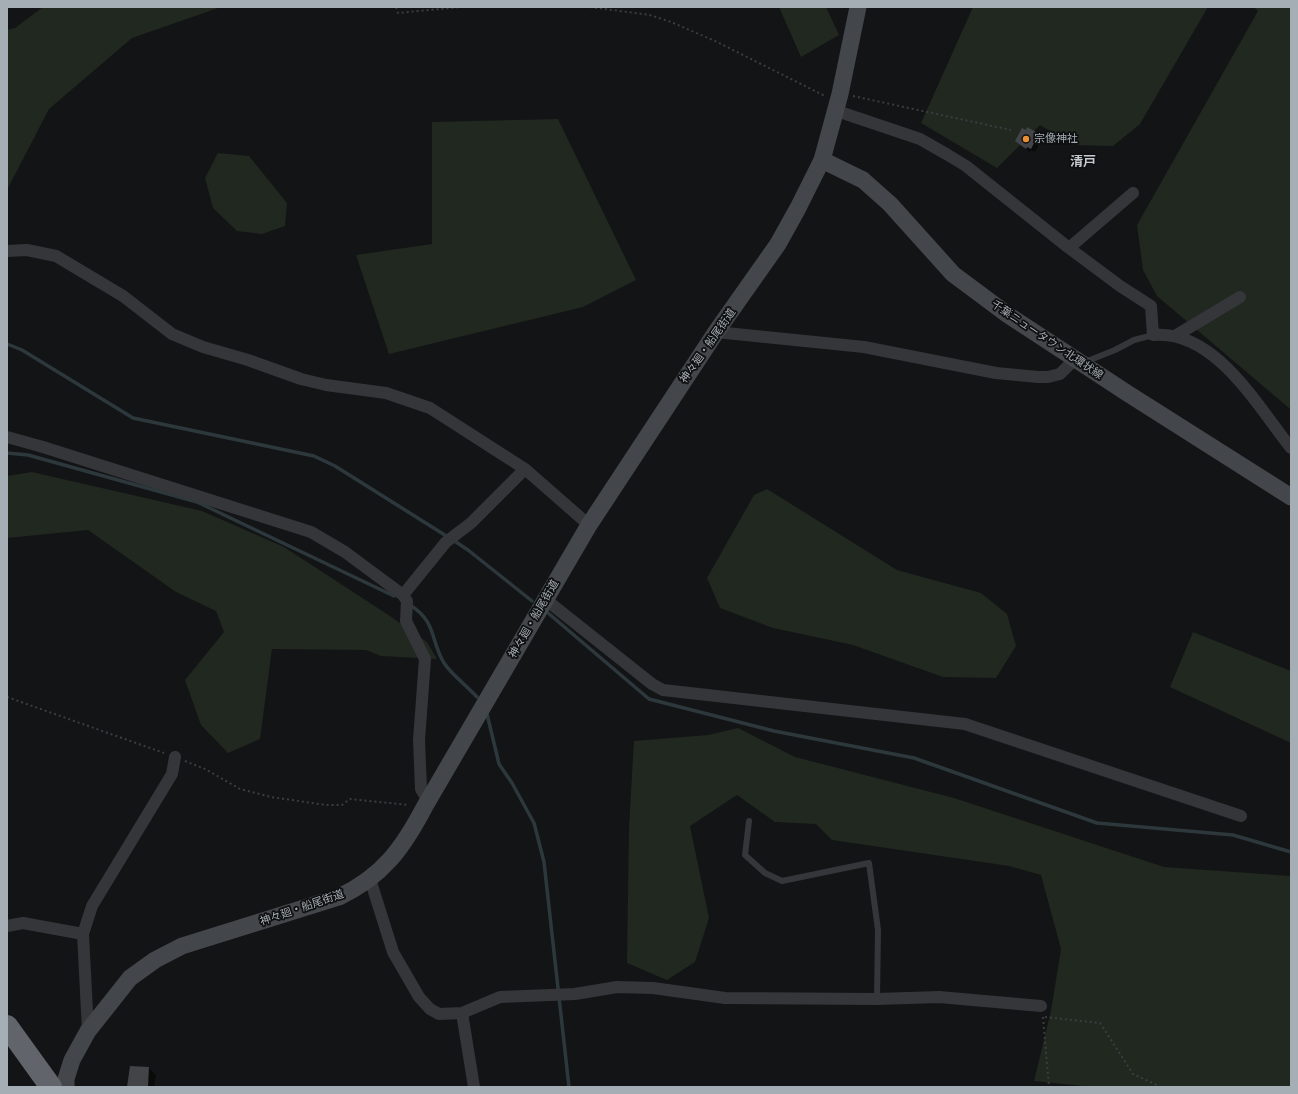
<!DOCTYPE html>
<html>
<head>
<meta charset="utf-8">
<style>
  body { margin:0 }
  #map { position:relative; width:1298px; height:1094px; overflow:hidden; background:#131415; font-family:"Open Sans",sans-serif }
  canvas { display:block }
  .frame { position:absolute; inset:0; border:8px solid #a5adb5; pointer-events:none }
</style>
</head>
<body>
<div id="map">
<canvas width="1298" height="1094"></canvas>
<div class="frame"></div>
</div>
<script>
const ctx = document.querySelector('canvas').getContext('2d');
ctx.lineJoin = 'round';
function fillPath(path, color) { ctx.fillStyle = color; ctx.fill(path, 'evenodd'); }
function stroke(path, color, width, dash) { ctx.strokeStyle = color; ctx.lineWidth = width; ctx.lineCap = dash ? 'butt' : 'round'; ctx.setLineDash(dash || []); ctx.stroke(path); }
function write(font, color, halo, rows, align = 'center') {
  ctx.font = font + ' "Open Sans","Noto Sans JP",sans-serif'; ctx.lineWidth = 3.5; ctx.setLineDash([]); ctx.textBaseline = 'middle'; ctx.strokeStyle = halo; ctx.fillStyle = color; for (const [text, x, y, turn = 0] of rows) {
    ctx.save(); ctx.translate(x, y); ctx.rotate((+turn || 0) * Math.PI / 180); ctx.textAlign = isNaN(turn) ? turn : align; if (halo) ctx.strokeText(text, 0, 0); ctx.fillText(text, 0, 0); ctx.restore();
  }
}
fillPath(new Path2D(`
  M43 7H221L132 38 49 109 7 190V30L15 28Z
  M779 7H826L839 35 801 57Z
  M973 7H1208L1140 124 1113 146 1073 145 1040 125 997 168 921 123Z
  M1254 7H1291V407L1289 408 1157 296 1143 270 1137 225 1258 11Z
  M558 119 636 280 583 307 389 354 356 255 432 244V122Z
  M218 153 249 156 287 203 285 226 262 234 237 231 213 208 205 178Z
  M32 472 202 511 284 547 387 614 427 642 437 659 381 656 366 650 272 649 260 739 228 753 201 725 185 680 224 632 216 611 176 592 88 530 7 538V476Z
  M767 489 897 570 981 593 1007 614 1016 646 996 678 943 677 853 645 773 628 720 608 707 578 754 495Z
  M1193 632 1291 671V743L1170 687Z
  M738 728 795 757 954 798 1164 867 1291 876V1087H1093L1034 1081 1051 1011 1061 949 1041 875 1009 866 832 840 816 824 775 822 737 795 690 826 709 918 695 962 667 980 627 963 629 827 634 741 708 735Z`), '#202820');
fillPath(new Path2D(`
  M1035 133 1039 137 1038 139 1040 142 1035 152 1031 150 1030 152 1017 141Z
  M131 1067 149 1068 156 1075 154 1087H128Z`), '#0007');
stroke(new Path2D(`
  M7 344 22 350 133 418 314 456 335 466 448 537
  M7 453 28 455 197 502 394 596
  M453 540 468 550 532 601
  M410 605C437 622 430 640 444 663 451 674 468 687 477 697
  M548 613 649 699 774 731 914 758 1097 823 1233 835 1291 852
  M487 714 499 764 512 783 534 823 544 862 569 1087`), '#2d383d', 3.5);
fillPath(new Path2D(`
  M1027 127 1036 132 1034 135 1037 137 1031 149 1027 147 1026 149 1015 141 1022 128 1026 130Z
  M130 1066 149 1067 148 1087H127Z`), '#424448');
stroke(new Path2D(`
  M396 7 398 13 461 7
  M590 7 650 15 671 22 715 41 825 96
  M853 96 1011 130
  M7 697 164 753
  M185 761 205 769 240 789 271 797 326 805H342L350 799 409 805
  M1043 1017 1049 1087
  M1045 1017 1100 1023 1133 1074 1161 1087`), '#3b3d41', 2, [2, 3]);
stroke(new Path2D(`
  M1085 362 1115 350 1134 340 1153 335
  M749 821 745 855 765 873 782 881 869 863 878 930 877 999`), '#34363a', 6);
stroke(new Path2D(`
  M834 110 920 139 948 155 966 166 1069 248 1120 286 1151 306 1153 335C1215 329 1258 407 1291 448
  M1069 248 1133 193
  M7 251 27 250 56 256 123 296 172 334 203 347 248 360 301 379 326 385 386 393 430 408 525 469 589 525
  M716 332 864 347 996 373 1038 377H1048L1060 374 1075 359
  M1175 336 1240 297
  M7 437 43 447 311 532 345 552 403 595 407 601 406 621 425 659 419 740 421 789 428 801
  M403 595 446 542 471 523 525 469
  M545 599 652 684 663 690 965 724 1241 816
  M370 879 393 952 419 997 430 1009 439 1014 462 1013 500 997 575 994 617 987 653 988 725 998 877 999 939 997 1041 1006
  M7 926 23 923 83 934
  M462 1013 474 1087
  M88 1031 83 934 92 906 172 774 175 757`), '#34363a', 12);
stroke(new Path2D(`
  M822 160 863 180 890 204 953 274 1008 315 1127 393 1291 497
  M66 1087V1079L72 1060 88 1031 130 978 155 960 182 946 339 897C383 876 403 848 425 806L589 525 716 332 778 244 798 208 822 160 840 94 858 7`), '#43464a', 17);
stroke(new Path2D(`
  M7 1026 51 1087`), '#61656b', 22);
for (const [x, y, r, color] of [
  [1026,139,4,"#ec8f34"]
]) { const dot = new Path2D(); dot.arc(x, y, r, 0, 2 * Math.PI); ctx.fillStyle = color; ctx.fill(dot); stroke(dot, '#0e0f10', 1.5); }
write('11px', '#a5adb5', '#0e0f10', [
  ["宗像神社",1034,139]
], 'left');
write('11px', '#a5adb5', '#0e0f10', [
  ["千葉ニュータウン北環状線",1047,340,34],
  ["神々廻・船尾街道",708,346,-55],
  ["神々廻・船尾街道",534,619,-60],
  ["神々廻・船尾街道",302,908,-19]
]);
write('bold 13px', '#c6cbd1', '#0e0f10', [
  ["清戸",1083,162]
]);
</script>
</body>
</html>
